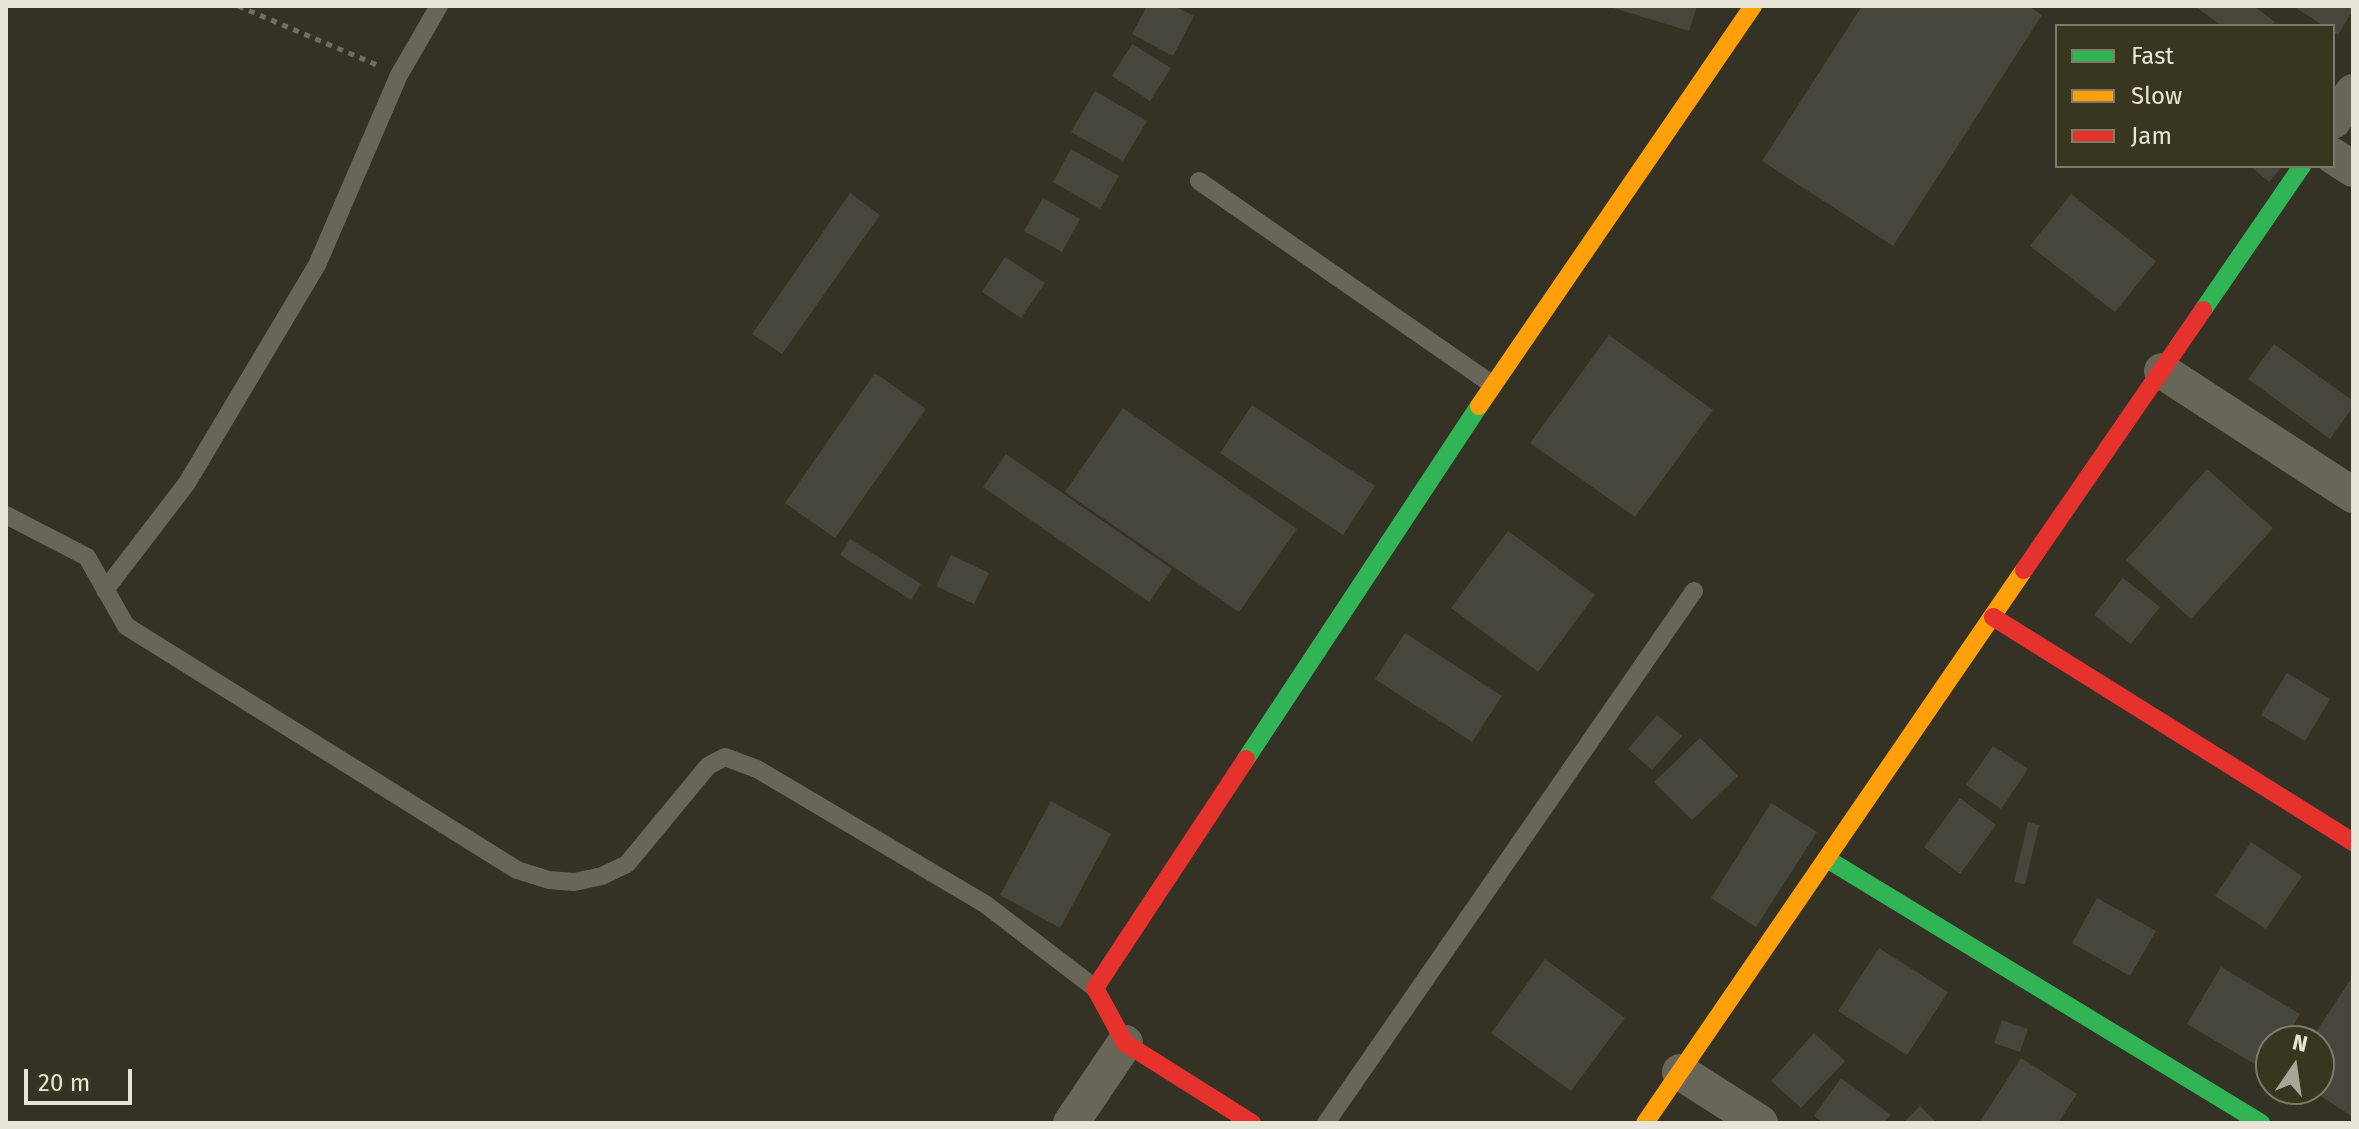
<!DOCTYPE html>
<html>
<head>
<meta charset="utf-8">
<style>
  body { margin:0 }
  #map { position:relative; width:2359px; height:1129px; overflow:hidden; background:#333225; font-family:"Fira Sans",sans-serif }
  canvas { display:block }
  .frame { position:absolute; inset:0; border:8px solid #e6e5d7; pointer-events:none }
  .legend { position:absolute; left:2055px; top:24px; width:280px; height:144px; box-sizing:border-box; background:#39361f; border:2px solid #7e7c69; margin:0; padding:10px 14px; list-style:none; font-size:24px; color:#e6e5d7 }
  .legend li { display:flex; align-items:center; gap:16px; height:40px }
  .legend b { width:40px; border:2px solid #7e7c69 }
  .north { position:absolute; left:2255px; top:1025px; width:80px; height:80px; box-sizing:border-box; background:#39361f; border:2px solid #7e7c69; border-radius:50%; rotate:13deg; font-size:22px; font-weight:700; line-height:32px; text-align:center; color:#e6e5d7 }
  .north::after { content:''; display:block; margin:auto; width:28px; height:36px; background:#a7a699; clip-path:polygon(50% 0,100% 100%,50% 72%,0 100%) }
  .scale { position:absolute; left:24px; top:1069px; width:108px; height:36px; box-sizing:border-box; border:4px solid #e6e5d7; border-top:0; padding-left:10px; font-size:24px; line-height:28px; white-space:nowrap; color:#e6e5d7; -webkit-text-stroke:6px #39361f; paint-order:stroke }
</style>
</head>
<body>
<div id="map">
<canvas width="2359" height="1129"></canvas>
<div class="frame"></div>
<ul class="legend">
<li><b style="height:10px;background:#30b455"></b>Fast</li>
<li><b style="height:10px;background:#ff9f0a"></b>Slow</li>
<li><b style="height:10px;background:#e5322d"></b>Jam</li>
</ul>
<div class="north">N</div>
<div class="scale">20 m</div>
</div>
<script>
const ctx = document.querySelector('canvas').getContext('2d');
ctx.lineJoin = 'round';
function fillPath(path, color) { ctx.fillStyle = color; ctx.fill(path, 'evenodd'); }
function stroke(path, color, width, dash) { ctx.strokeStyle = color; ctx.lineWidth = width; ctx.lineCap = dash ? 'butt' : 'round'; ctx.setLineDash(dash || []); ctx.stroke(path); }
fillPath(new Path2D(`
  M1147 6H1174L1194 16 1173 56 1132 34Z
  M1607 6H1697L1689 31Z
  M1862 6H2028L2042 15 1893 246 1762 161Z
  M2195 6H2254L2275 22 2272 26H2222Z
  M2293 6H2353V10L2338 35 2333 32V26H2324Z
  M1132 44 1171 68 1150 101 1112 76Z
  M1095 91 1147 121 1123 161 1071 132Z
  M1071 149 1119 176 1100 209 1053 182Z
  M2250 166H2283L2269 182Z
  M850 193 880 215 782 354 752 334Z
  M2071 194 2156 261 2115 312 2030 246Z
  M1043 198 1080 219 1062 252 1024 231Z
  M1005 257 1045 283 1021 318 982 292Z
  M1609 335 1713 410 1635 517 1530 443Z
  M2274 344 2353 401V407L2330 439 2248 379Z
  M875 373 926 409 835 538 785 503Z
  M1252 405 1375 486 1343 535 1220 453Z
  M1123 408 1297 529 1239 612 1065 492Z
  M1006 454 1172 569 1149 602 983 487Z
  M2207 469 2273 528 2191 619 2126 560Z
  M1508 531 1595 595 1538 672 1451 608Z
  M850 539 921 584 911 600 840 555Z
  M951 555 989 573 974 604 936 586Z
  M2123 578 2160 607 2131 644 2094 615Z
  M1405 633 1502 696 1472 742 1375 679Z
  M2287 673 2330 699 2305 741 2261 715Z
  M1657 715 1682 736 1652 770 1628 749Z
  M1700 738 1738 776 1692 820 1654 782Z
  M1993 746 2028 769 2001 809 1966 785Z
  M1960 798 1996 825 1960 874 1924 847Z
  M1051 801 1111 834 1060 928 1000 895Z
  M1771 803 1817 832 1756 927 1711 898Z
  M2028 822 2039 825 2025 884 2014 882Z
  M2251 842 2302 876 2266 929 2215 896Z
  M2097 898 2156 931 2130 976 2072 943Z
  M1879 948 1948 992 1907 1055 1838 1011Z
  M1545 959 1625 1018 1571 1091 1491 1033Z
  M2221 967 2300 1014 2284 1041H2271V1063L2266 1071 2187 1024Z
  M2353 976V1117L2310 1089H2319V1041H2310Z
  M2002 1020 2028 1029 2020 1052 1994 1043Z
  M1814 1033 1845 1061 1801 1108 1771 1081Z
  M2021 1058 2077 1094 2058 1123H1979Z
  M1841 1078 1891 1115 1884 1123H1823L1814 1116Z
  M1920 1106 1937 1123H1903Z`), '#47463c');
stroke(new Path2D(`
  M238 6 377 65`), '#6f6e62', 5, [6, 6]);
stroke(new Path2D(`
  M1199 181 1493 385
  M6 515 87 557 126 626 517 870 549 880 574 882 602 876 627 864 708 766 725 757 757 769 985 904 1095 988
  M105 590 187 483 317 265 399 75 439 6
  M1326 1123 1694 591`), '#686658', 18);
stroke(new Path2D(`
  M2333 121 2353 92
  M2333 156 2353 169
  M2162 371 2353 495
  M1680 1072 1760 1123
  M1071 1123 1125 1043`), '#686658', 36);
stroke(new Path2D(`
  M2203 310 2302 166
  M1246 759 1479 406
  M1827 859 2261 1123`), '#30b455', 18);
stroke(new Path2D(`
  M1479 406 1753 6
  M1645 1123 2024 570`), '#ff9f0a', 18);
stroke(new Path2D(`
  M2024 570 2203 310
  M1993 617 2353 842
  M1246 759 1095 988 1125 1043 1252 1123`), '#e5322d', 18);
</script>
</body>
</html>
